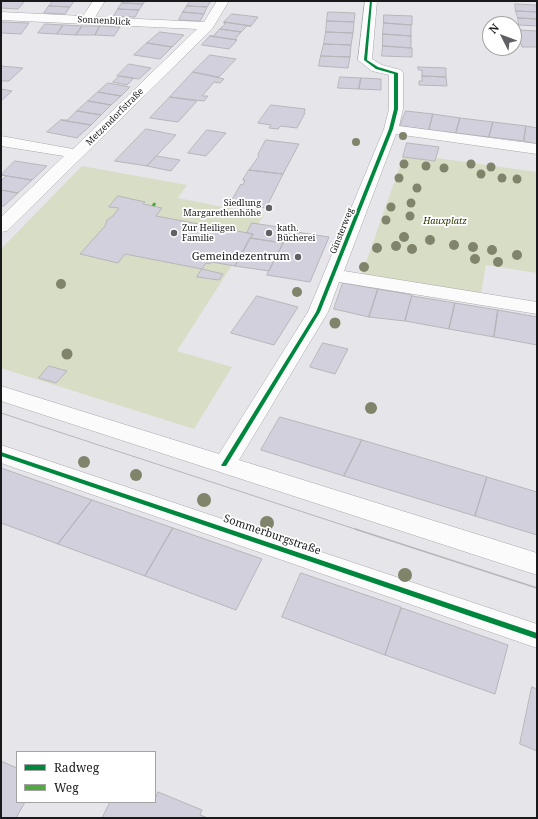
<!DOCTYPE html>
<html>
<head>
<meta charset="utf-8">
<style>
  body { margin:0 }
  #map { position:relative; width:538px; height:819px; overflow:hidden; background:#e6e5ea; font-family:"Noto Serif",serif }
  canvas { display:block }
  .frame { position:absolute; inset:0; border:2px solid #19191c; pointer-events:none }
  .legend { position:absolute; left:16px; top:751px; width:140px; height:52px; box-sizing:border-box; background:#fff; border:1px solid #a3a3a4; margin:0; padding:5px 7px; list-style:none; font-size:12px; color:#19191c }
  .legend li { display:flex; align-items:center; gap:8px; height:20px }
  .legend b { width:20px; border:1px solid #a3a3a4 }
  .north { position:absolute; left:482px; top:16px; width:40px; height:40px; box-sizing:border-box; background:#fff; border:1px solid #a3a3a4; border-radius:50%; rotate:312deg; font-size:11px; font-weight:700; line-height:16px; text-align:center; color:#19191c }
  .north::after { content:''; display:block; margin:auto; width:14px; height:18px; background:#616064; clip-path:polygon(50% 0,100% 100%,50% 72%,0 100%) }
</style>
</head>
<body>
<div id="map">
<canvas width="538" height="819"></canvas>
<div class="frame"></div>
<ul class="legend">
<li><b style="height:5px;background:#00873e"></b>Radweg</li>
<li><b style="height:5px;background:#52a943"></b>Weg</li>
</ul>
<div class="north">N</div>
</div>
<script>
const ctx = document.querySelector('canvas').getContext('2d');
ctx.lineJoin = 'round';
function fillPath(path, color) { ctx.fillStyle = color; ctx.fill(path, 'evenodd'); }
function stroke(path, color, width, dash) { ctx.strokeStyle = color; ctx.lineWidth = width; ctx.lineCap = dash ? 'butt' : 'round'; ctx.setLineDash(dash || []); ctx.stroke(path); }
function write(font, color, halo, rows, align = 'center') {
  ctx.font = font + ' "Noto Serif",serif'; ctx.lineWidth = 3.5; ctx.setLineDash([]); ctx.textBaseline = 'middle'; ctx.strokeStyle = halo; ctx.fillStyle = color; for (const [text, x, y, turn = 0] of rows) {
    ctx.save(); ctx.translate(x, y); ctx.rotate((+turn || 0) * Math.PI / 180); ctx.textAlign = isNaN(turn) ? turn : align; if (halo) ctx.strokeText(text, 0, 0); ctx.fillText(text, 0, 0); ctx.restore();
  }
}
fillPath(new Path2D(`
  M403 157 435 161 437 158 537 172V273L486 265 481 293 362 274Z
  M82 166 187 185 178 198 264 215 177 351 232 367 194 429 1 368V249Z`), '#d8dec6');
const building = new Path2D(`
  M3 1H25L18 9 1 8V3Z
  M53 1H74L70 7 49 6Z
  M123 1H145L143 4 122 3Z
  M190 1H211L207 7 187 6Z
  M122 3 143 4 139 10 118 9Z
  M515 4 536 5 537 12 516 11Z
  M49 6 70 7 65 14 44 13Z
  M187 6 207 7 204 14 183 12Z
  M118 9 139 10 135 17 114 16Z
  M516 11 537 12V19L518 18Z
  M183 12 204 14 200 21 179 20Z
  M328 12 355 13 354 22 327 21Z
  M232 14 258 17 251 26 224 22Z
  M384 15 412 16V25L384 23Z
  M518 18 537 19V26L519 25Z
  M327 21 354 22 353 33 326 32Z
  M1 22 29 23 21 34 1 33Z
  M224 23V22L251 26H247L241 32 220 29 226 23Z
  M384 23 411 25V36L383 34Z
  M45 24 63 25 57 34 38 33Z
  M63 25 82 26 76 35 57 34Z
  M82 26H100L95 35H76Z
  M100 26 120 27 114 36 95 35Z
  M220 29 241 32 235 39 237 40 210 36H213Z
  M519 30 537 31V47H522L518 35H520Z
  M160 32 184 35 172 47 147 43Z
  M326 32 353 33 351 45 324 44Z
  M383 34 411 36V48L383 46Z
  M210 36 237 40 229 49 202 45Z
  M147 43 172 47 160 59 134 55Z
  M324 44 351 45 350 57 321 56Z
  M383 46 412 48V57L382 56Z
  M210 55 236 59 219 77 193 72Z
  M321 56 350 57 348 68 319 66Z
  M129 64 151 68 139 79 117 76Z
  M1 66 23 68 9 81H1Z
  M418 67 446 68V77L422 76V70H419Z
  M193 72 224 79 220 83 214 82 202 96H208L204 101 170 97Z
  M120 76 134 78 127 85 113 82Z
  M422 76 446 77 447 86 419 85V81H422Z
  M340 77 361 78 359 89 338 88Z
  M361 78 381 79V90L359 89Z
  M108 83 130 87 121 96 98 92Z
  M1 89 12 91 1 101Z
  M98 92 121 96 111 105 88 101Z
  M170 97 197 101 178 122 150 118Z
  M88 101 111 105 101 115 77 111Z
  M271 105 305 109 304 113H305L297 128 281 126 278 129 269 128 271 125 258 123Z
  M77 111 101 115 91 125 61 120H67Z
  M406 111 433 114 429 130 400 126Z
  M433 114 460 118 456 133 429 130Z
  M460 118 493 122 489 137 456 133Z
  M61 120 91 125 77 138 47 132Z
  M493 122 526 126 524 141 489 137Z
  M526 126 537 128V144L524 141Z
  M146 129 176 135 147 166 115 161Z
  M207 130 226 133 206 156 188 153Z
  M266 140 299 144 283 174 249 170 259 156 258 155Z
  M407 143 439 147 435 161 403 157Z
  M157 156 180 160 171 171 147 166Z
  M15 161 47 166 32 180 1 175Z
  M249 170 283 174 266 208 230 203 241 184 243 185 245 180H243Z
  M1 175 32 180 18 193 1 190V181L6 176Z
  M1 190 18 193 4 206H1Z
  M118 196 145 202 143 204 162 208 156 216 253 234 235 266 211 262 210 264 206 263 202 269 125 254 118 263 80 254 105 226 107 220 113 216 119 208 109 207Z
  M252 223 292 229 283 243 250 238 253 234 247 233Z
  M290 231 329 237 310 282 267 275Z
  M250 238 283 243 269 271 235 266Z
  M202 269 223 274 219 280 197 277Z
  M343 283 378 289 369 317 334 309Z
  M378 289 412 295 405 321 369 317Z
  M257 296 298 307 274 345 231 333Z
  M412 296 455 303 449 329 405 321Z
  M455 303 498 310 494 337 449 329Z
  M498 310 537 317V345L494 337Z
  M323 343 348 349 335 374 310 367Z
  M49 366 67 371 56 383 39 378Z
  M280 417 362 440 344 476 261 450Z
  M362 440 487 477 475 516 344 476Z
  M1 468 92 500 58 544 1 523Z
  M487 477 537 492V535L475 516Z
  M92 500 173 528 145 576 58 544Z
  M173 528 262 559 236 610 145 576Z
  M301 573 401 607 385 655 282 617Z
  M402 608 508 645 495 694 385 655Z
  M532 687 537 689V751L520 744Z
  M1 761 17 768V802H25L16 818H1Z
  M158 792 202 810 200 815 208 818H102L110 802H155V796H156Z`);
fillPath(building, '#d3d0dd');
stroke(building, '#b6b6b9', 1);
const minor = new Path2D(`
  M93 1H105L95 17 204 22 217 1H229L212 29 7 231 1 232V217L64 156 1 146V136L73 149 197 29 1 20V12L83 16Z
  M365 1H377L372 59 382 65 401 70 403 73V109L399 126 537 144V154L396 134 344 271 537 302V314L339 282 328 312 239 460 537 553V575L1 401V386L219 454 308 312 384 129 389 109V75L372 71 358 60Z
  M1 445 537 624V648L1 463Z`);
stroke(minor, '#a8a8ab', 1);
fillPath(minor, '#fbfbfc');
stroke(new Path2D(`
  M1 413 358 530`), '#b6b6b8', 1);
stroke(new Path2D(`
  M355 529 537 588`), '#b6b6b8', 1.5);
stroke(new Path2D(`
  M153 206 155 203`), '#52a943', 3, [6, 3]);
fillPath(new Path2D(`
  M370 1H372L367 60 378 67 398 73V109L393 129 320 312 226 466H222L221 465 222 464 316 312 389 129 394 109V74L376 69 364 60Z
  M1 452 537 633V639L1 456Z`), '#00873e');
ctx.fillStyle = '#80846b';
for (const [x, y, r] of [
  [403,136,4],
  [356,142,4],
  [404,164,4.5],
  [471,164,4.5],
  [426,166,4.5],
  [491,167,4.5],
  [444,168,4.5],
  [481,174,4.5],
  [399,178,4.5],
  [502,178,4.5],
  [517,179,4.5],
  [417,188,4.5],
  [411,203,4.5],
  [391,207,4.5],
  [410,216,4.5],
  [386,220,4.5],
  [404,237,5],
  [430,240,5],
  [454,245,5],
  [396,246,5],
  [473,247,5],
  [377,248,5],
  [412,249,5],
  [492,250,5],
  [517,255,5],
  [475,259,5],
  [498,262,5],
  [364,267,5],
  [61,284,5],
  [297,292,5],
  [335,323,5.5],
  [67,354,5.5],
  [371,408,6],
  [84,462,6],
  [136,475,6],
  [204,500,7],
  [267,523,7],
  [405,575,7]
]) { ctx.beginPath(); ctx.arc(x, y, r, 0, 2 * Math.PI); ctx.fill(); }
for (const [x, y, r, color] of [
  [269,208,4,"#616064"],
  [174,233,4,"#616064"],
  [269,233,4,"#616064"],
  [298,257,4,"#616064"]
]) { const dot = new Path2D(); dot.arc(x, y, r, 0, 2 * Math.PI); ctx.fillStyle = color; ctx.fill(dot); stroke(dot, '#fff', 1.5); }
write('9px', '#19191c', '#fff', [
  ["Sonnenblick",104,21,3],
  ["Metzendorfstraße",115,117,-45],
  ["Ginsterweg",342,231,-68]
]);
write('9px', '#19191c', '#fff', [
  ["Siedlung",261,203,"right"],
  ["Margarethenhöhe",261,213,"right"],
  ["Zur Heiligen",182,228],
  ["Familie",182,238],
  ["kath.",277,228],
  ["Bücherei",277,238]
], 'left');
write('italic 9px', '#2d3503', '#fff', [
  ["Hauxplatz",445,221]
]);
write('11px', '#19191c', '#fff', [
  ["Gemeindezentrum",290,257]
], 'right');
write('11px', '#19191c', '#fff', [
  ["Sommerburgstraße",272,535,19]
]);
</script>
</body>
</html>
